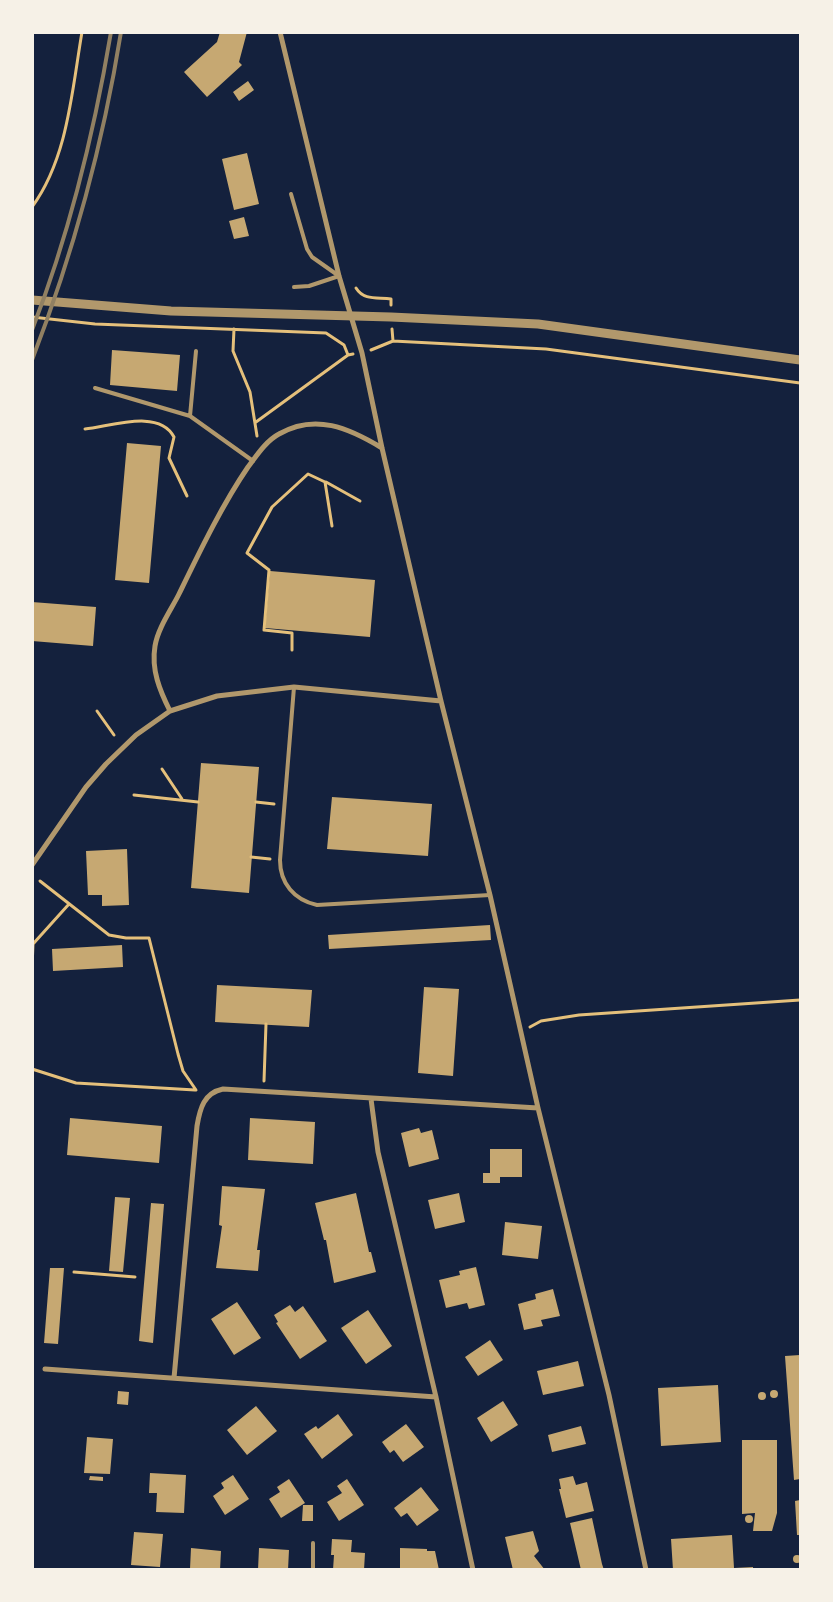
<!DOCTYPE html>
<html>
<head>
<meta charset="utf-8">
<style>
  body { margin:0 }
  #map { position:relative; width:833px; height:1602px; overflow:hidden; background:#14213d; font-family:"Noto Sans",sans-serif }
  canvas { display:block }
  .frame { position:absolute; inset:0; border:34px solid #f6f1e7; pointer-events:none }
</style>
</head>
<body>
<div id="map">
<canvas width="833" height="1602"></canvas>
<div class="frame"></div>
</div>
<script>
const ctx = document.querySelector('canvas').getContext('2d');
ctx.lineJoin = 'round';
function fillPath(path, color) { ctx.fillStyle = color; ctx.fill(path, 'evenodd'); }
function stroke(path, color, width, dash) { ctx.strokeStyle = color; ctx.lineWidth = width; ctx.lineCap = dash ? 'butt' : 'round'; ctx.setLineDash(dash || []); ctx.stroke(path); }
fillPath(new Path2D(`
  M220 32H247L239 62 242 65 207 97 184 72 217 42Z
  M248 81 254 90 239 101 233 92Z
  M247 153 259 204 234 210 222 159Z
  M244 217 249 236 234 239 229 221Z
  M112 350 180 355 177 391 110 385Z
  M127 443 161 446 149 583 115 580Z
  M270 571 375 580 370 637 265 628Z
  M32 602 96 607 93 646 32 641Z
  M201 763 259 767 249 893 191 888Z
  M332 797 432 804 428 856 327 849Z
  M127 849 129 905 102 906V895H88L86 851Z
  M490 925 491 940 329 949 328 935Z
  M122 945 123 967 53 971 52 949Z
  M217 985 312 990 309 1027 215 1022Z
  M424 987 459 989 453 1076 418 1073Z
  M70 1118 162 1126 159 1163 67 1155Z
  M250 1118 315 1122 313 1164 248 1160Z
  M419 1128 421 1133 432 1130 439 1159 409 1167 401 1133Z
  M490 1149H522V1177H500V1183H483V1173H490Z
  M222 1186 265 1189 257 1250H260L258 1271 216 1268 222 1226 219 1225Z
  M356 1193 369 1252H371L376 1272 334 1283 326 1240H324L315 1203Z
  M459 1193 465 1222 435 1229 428 1200Z
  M115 1197 130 1198 123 1272 109 1271Z
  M151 1203 164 1204 153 1343 139 1341Z
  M505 1222 542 1226 538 1259 502 1255Z
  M476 1267 485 1305 469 1309 467 1303 446 1308 439 1280 460 1275 459 1271Z
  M50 1268H64L58 1344 44 1343Z
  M553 1289 560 1316 541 1320 543 1326 524 1330 518 1304 536 1299 535 1294Z
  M237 1302 261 1338 234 1355 211 1319Z
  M290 1305 295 1312 303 1306 327 1341 300 1359 276 1323 278 1322 274 1315Z
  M368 1310 392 1346 366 1364 341 1328Z
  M490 1340 503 1360 478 1376 465 1357Z
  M800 1355V1479L794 1480 785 1356Z
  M578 1361 584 1386 543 1395 537 1371Z
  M718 1385 721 1442 661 1446 658 1388Z
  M770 1394a4 4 0 1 1 8 0a4 4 0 1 1-8 0Z
  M118 1391 129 1392 128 1405 117 1404Z
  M758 1396a4 4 0 1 1 8 0a4 4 0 1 1-8 0Z
  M503 1401 518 1425 491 1442 477 1418Z
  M256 1406 277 1431 247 1455 227 1430Z
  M338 1414 353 1435 322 1459 304 1434 316 1426 318 1429Z
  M406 1424 424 1447 403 1462 394 1450 390 1453 382 1442Z
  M581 1426 586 1444 552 1452 548 1435Z
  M87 1437 113 1439 110 1474 84 1473Z
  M742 1440H777V1513L772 1531H753L755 1513 742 1514Z
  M150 1473 186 1475 184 1513 156 1512 157 1493H149Z
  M233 1475 249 1499 225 1515 213 1496 224 1488 221 1483Z
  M90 1476 103 1477V1481L89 1480Z
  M573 1476 576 1485 587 1482 594 1511 566 1518 559 1489H561L559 1479Z
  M289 1479 305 1503 281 1518 269 1499 280 1492 277 1487Z
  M347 1479 364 1505 339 1521 327 1502 342 1493 337 1486Z
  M421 1487 439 1510 417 1526 407 1513 401 1517 394 1508Z
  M800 1500V1535H797L795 1501Z
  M303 1505H313V1521H302Z
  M745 1519a4 4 0 1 1 8 0a4 4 0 1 1-8 0Z
  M592 1518 602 1564 604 1570H581L570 1523Z
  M533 1531 539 1551 534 1556 545 1570H513L505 1537Z
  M134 1532 163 1534 160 1567 131 1565Z
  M732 1535 734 1568 753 1567V1570H673L671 1539Z
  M332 1539 352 1540 351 1552 365 1553 364 1570H333L334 1555H331Z
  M191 1548 221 1551 220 1570 190 1569Z
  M259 1548 289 1550 288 1570H258Z
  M400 1548 427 1549V1551H435L439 1570H400Z
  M793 1559a4 4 0 1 1 8 0a4 4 0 1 1-8 0Z`), '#c6a872');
stroke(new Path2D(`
  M32 207C68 158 72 90 82 32
  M356 288C364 301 378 297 391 299V305
  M32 317 95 324 326 333 344 345 348 355 353 354
  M234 329 233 351 250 392 257 436
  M392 329 393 341
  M371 350 393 341 546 349 800 383
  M256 422 348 355
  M85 429C109 427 159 408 174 437L169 458 187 496
  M326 482 360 501
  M292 650V633L264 630 269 570 247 553 272 507 308 474 325 482 332 526
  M97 711 114 735
  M162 769 182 799
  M134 795 198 802
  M256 802 274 804
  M251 857 270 859
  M40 881 109 935 126 938H149L178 1054 183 1071 196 1090
  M32 968 33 944 69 904
  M530 1027 541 1021 579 1015 800 1000
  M32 1069 76 1083 195 1090
  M264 1081 266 1024
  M74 1272 135 1277`), '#e5c07b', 3);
stroke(new Path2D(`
  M291 194 307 249 312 257 339 276
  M294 287 309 286 339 276
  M95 388 190 416 253 461
  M190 416 196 351
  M294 687 280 860C280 883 294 900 317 905L490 895
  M313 1570V1543`), '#b1986c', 4);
stroke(new Path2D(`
  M280 32 339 276 362 353 382 448 441 701 490 895 538 1108 609 1395 646 1570
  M170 711C160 691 151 670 155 646 158 628 171 610 179 594 199 553 222 505 248 467 257 455 266 441 279 434 315 413 349 428 382 448
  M32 865 86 787 106 764 136 735 170 711 217 696 294 687 441 701
  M371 1099 378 1152 436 1397 473 1570
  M45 1369 436 1397
  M174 1378 197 1126C200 1108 204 1093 223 1089L538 1108`), '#b1986c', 5);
stroke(new Path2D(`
  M32 300 171 311 391 317 538 324 800 360`), '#b1986c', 9);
stroke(new Path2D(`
  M32 330C69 235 94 133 111 32
  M32 360C73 254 103 144 121 32`), '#918062', 4);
</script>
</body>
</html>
